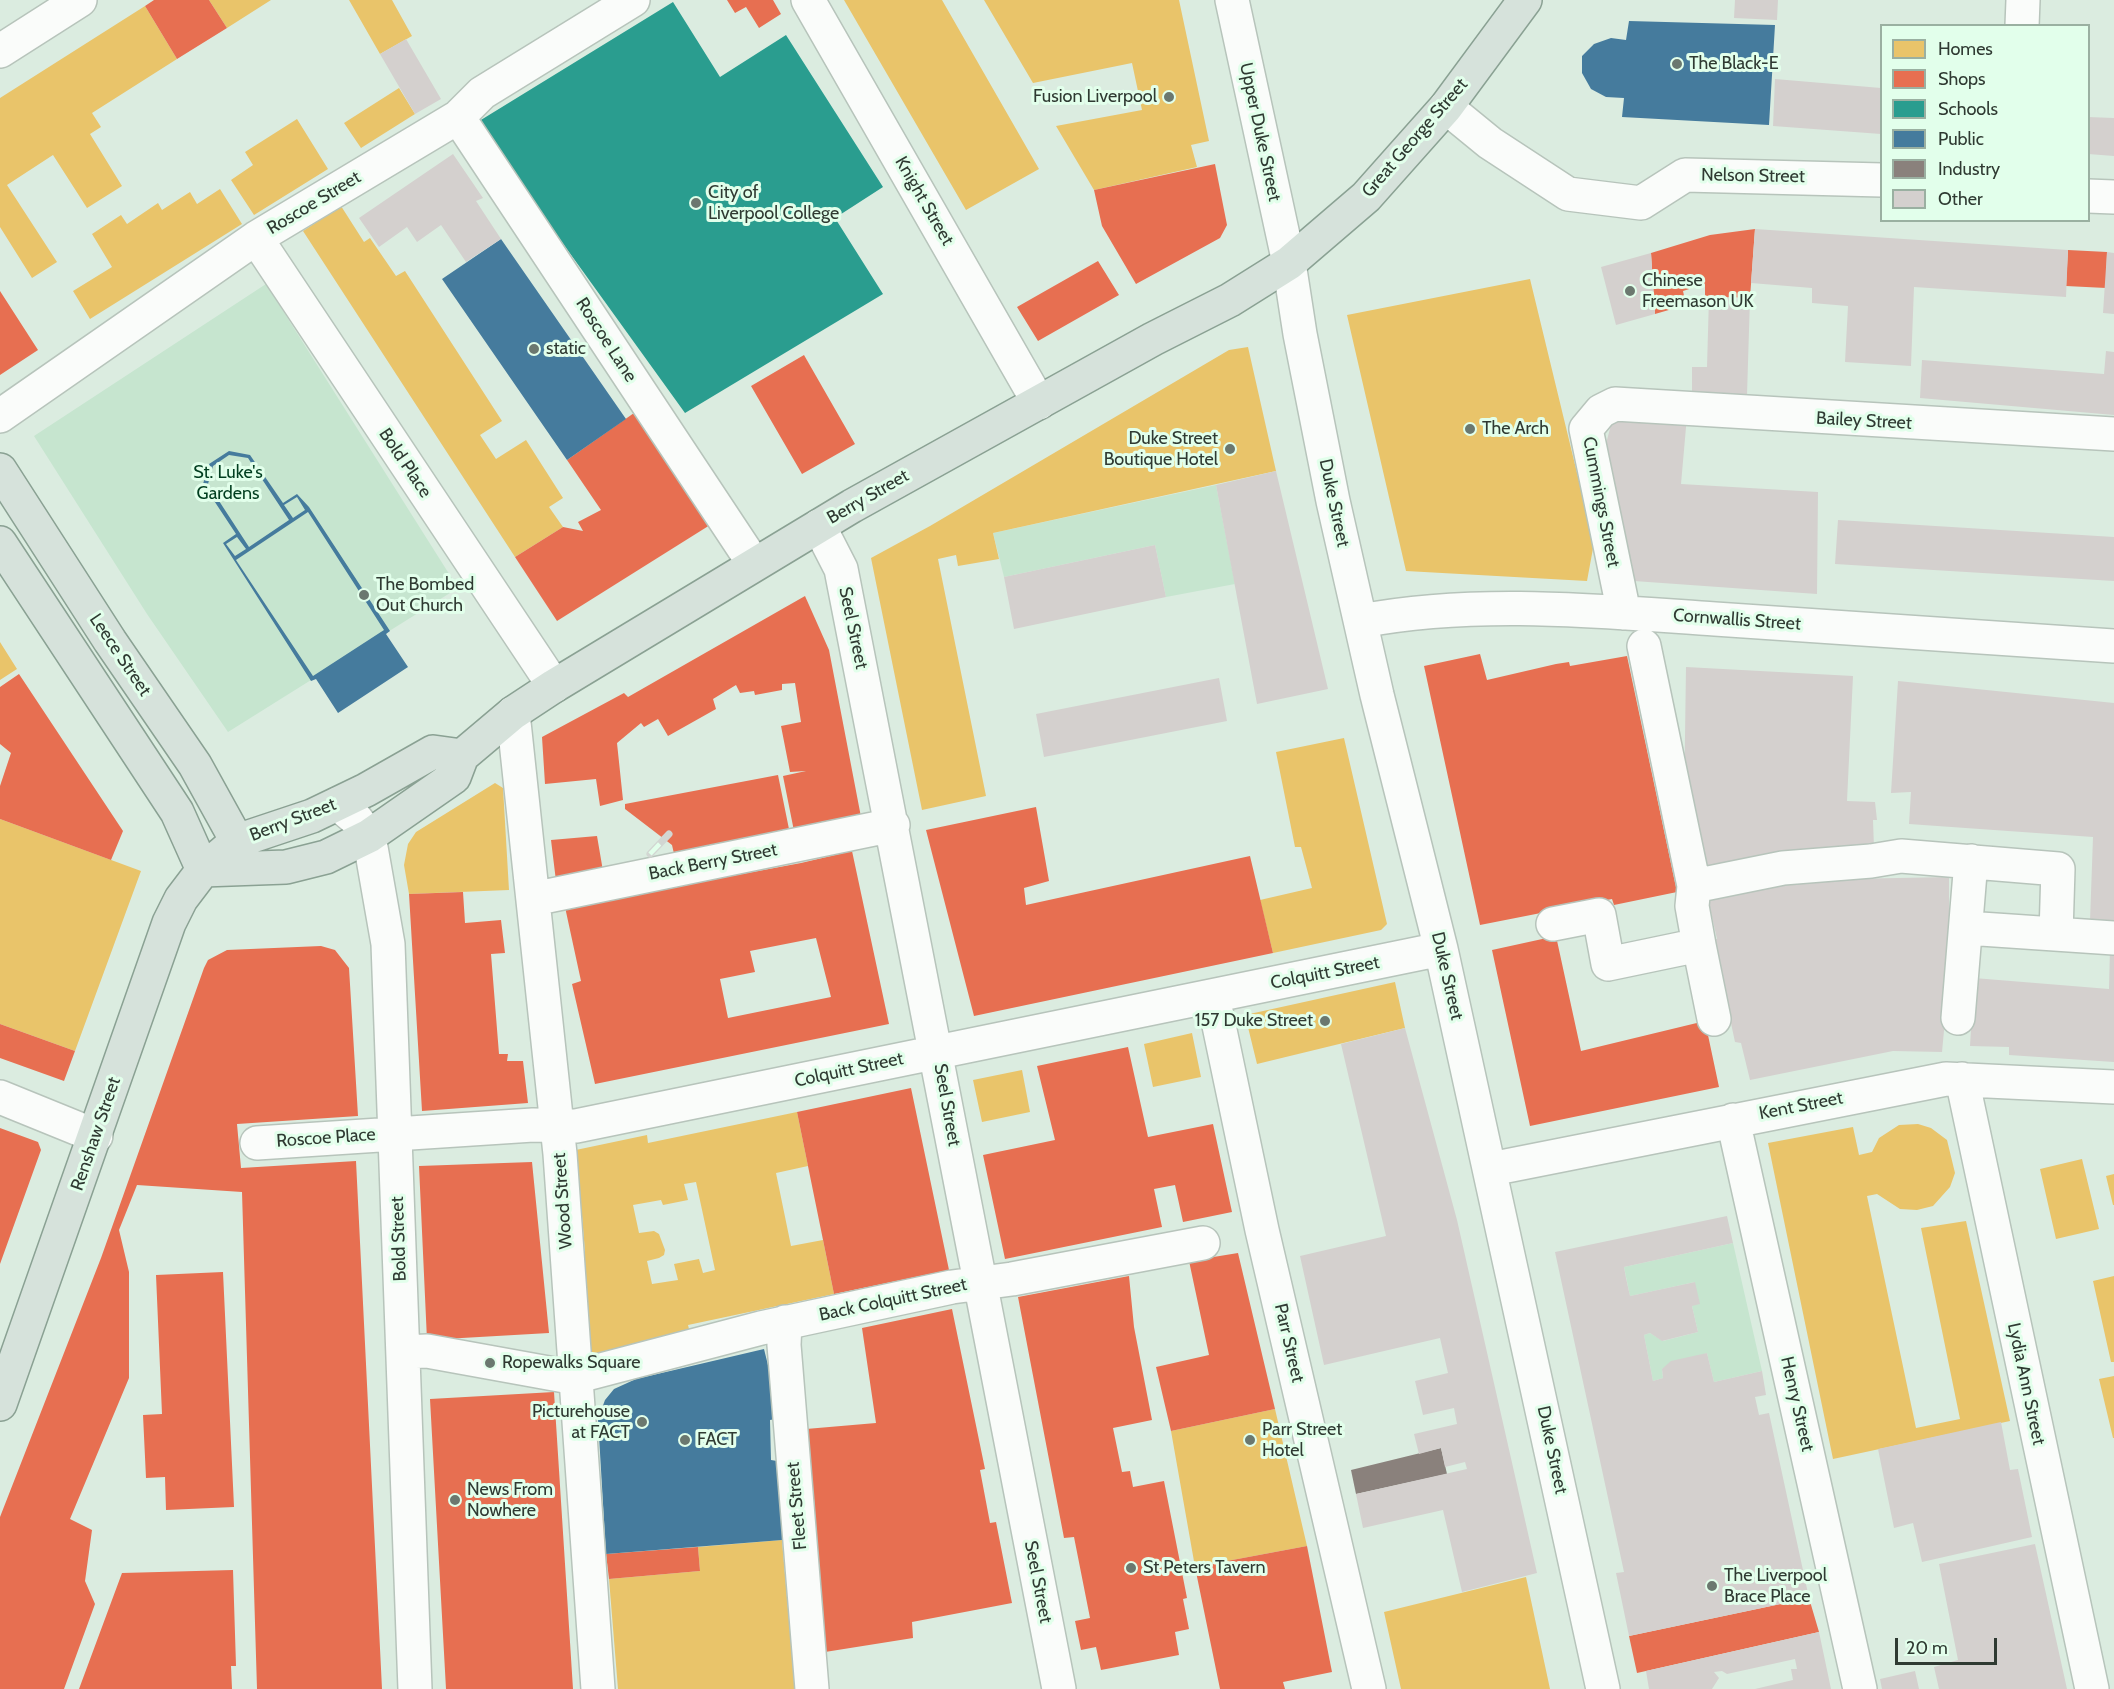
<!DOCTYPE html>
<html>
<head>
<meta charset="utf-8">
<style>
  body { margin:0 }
  #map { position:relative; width:2114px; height:1689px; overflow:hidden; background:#dbece0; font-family:Cabin,sans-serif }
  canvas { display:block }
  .legend { position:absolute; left:1880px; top:24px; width:210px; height:198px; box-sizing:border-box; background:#e2ffeb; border:2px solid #9ab0a1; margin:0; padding:8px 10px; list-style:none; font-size:18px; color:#2f3a32 }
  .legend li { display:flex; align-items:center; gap:12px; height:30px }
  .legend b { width:30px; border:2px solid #9ab0a1 }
  .scale { position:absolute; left:1895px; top:1638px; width:102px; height:27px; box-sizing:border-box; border:3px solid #2f3a32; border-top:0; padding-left:8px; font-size:18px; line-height:21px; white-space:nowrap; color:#2f3a32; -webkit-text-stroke:4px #e2ffeb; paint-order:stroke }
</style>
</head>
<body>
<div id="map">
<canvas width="2114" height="1689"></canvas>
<ul class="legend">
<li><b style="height:16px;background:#e9c46a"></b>Homes</li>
<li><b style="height:16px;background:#e76f51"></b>Shops</li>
<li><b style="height:16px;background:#2a9d8f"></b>Schools</li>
<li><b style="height:16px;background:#457b9d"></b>Public</li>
<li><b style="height:16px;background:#8a817c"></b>Industry</li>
<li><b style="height:16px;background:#d4d0ce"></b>Other</li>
</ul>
<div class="scale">20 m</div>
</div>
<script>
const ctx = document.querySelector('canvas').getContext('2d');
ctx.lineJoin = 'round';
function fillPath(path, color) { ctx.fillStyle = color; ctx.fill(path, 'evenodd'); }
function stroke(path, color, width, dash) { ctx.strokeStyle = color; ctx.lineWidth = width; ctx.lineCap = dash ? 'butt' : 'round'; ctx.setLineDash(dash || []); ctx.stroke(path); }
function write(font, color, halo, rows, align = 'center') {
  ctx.font = font + ' Cabin,sans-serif'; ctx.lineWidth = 6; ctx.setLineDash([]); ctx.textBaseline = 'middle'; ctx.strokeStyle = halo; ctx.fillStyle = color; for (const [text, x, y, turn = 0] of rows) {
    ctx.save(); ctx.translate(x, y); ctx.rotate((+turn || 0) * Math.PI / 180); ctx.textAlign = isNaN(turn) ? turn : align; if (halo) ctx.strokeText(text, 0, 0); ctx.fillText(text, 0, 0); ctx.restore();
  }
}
fillPath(new Path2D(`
  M266 284 458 588 228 732 147 614 34 436Z
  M1216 485 1235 584 1166 597 1155 545 1004 577 993 533Z
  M1733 1243 1762 1371 1714 1382 1707 1353 1662 1369 1663 1378 1653 1381 1644 1335 1650 1333 1663 1341 1698 1332 1692 1306 1695 1282 1630 1296 1624 1267Z`), '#c6e5cf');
fillPath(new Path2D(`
  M209 0H271L227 28Z
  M349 0H392L412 36 380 54Z
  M844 0H942L1039 169 966 210Z
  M984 0H1179L1209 141 1191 145 1197 167 1094 190 1056 126 1142 110 1132 63 1033 83Z
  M145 6 177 59 92 113 101 127 90 134 122 186 87 208 53 155 7 185 57 262 32 278 0 227V98Z
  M399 88 415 114 361 148 344 123Z
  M297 119 328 169 254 215 231 180 253 165 245 152Z
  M220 189 242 224 90 319 73 291 112 267 92 234 121 215 127 224 158 203 162 210 190 192 197 204Z
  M341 206 364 242 370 238 396 276 405 271 502 421 480 435 496 459 526 440 563 498 549 507 563 527 515 557 303 231Z
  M1530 279 1594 543 1587 581 1406 571 1347 315Z
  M1248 347 1276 471 993 533 999 559 958 566 956 555 938 559 986 796 922 810 871 558 930 526 1229 350Z
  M0 642 17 669 0 680Z
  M1344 738 1387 924 1381 930 1273 953 1260 900 1312 888 1301 847H1295L1276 752Z
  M495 783 503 788 509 890 409 894 404 865 408 844 416 832Z
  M0 819 141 871 75 1051 0 1024Z
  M1395 982 1405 1028 1257 1064 1245 1015Z
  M1192 1033 1201 1077 1153 1087 1144 1044Z
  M1022 1070 1030 1112 982 1122 973 1080Z
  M797 1112 808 1166 776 1173 791 1246 823 1240 834 1294 688 1325 690 1333 586 1357 581 1253 585 1252 582 1216H576L571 1151 647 1135 648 1143ZM696 1182 715 1270 703 1273 699 1259 674 1264 678 1280 652 1284 647 1261 659 1258 664 1255 665 1250 659 1234 654 1231 639 1233 633 1205 661 1200 663 1205 688 1200 684 1184Z
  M1918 1124 1931 1128 1947 1140 1955 1173 1950 1187 1933 1206 1917 1210 1900 1209 1877 1194 1867 1196 1916 1428 1960 1419 1921 1228 1966 1221 2010 1421 1833 1459 1768 1143 1853 1127 1859 1155 1872 1152 1879 1138 1899 1125Z
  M2082 1159 2099 1229 2056 1239 2040 1169Z
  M2114 1174V1205H2113L2106 1176Z
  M2114 1276V1362H2111L2093 1281Z
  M2114 1376V1438H2113L2099 1379Z
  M1275 1409 1307 1546 1195 1567 1171 1431Z
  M782 1540 795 1689H618L609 1579 700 1571 698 1547Z
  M1526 1577 1550 1689H1401L1384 1612Z`), '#e9c46a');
fillPath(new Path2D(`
  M154 0H209L227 28 177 59 145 6Z
  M727 0H773L781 14 759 28 746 7 735 13Z
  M1215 164 1227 225 1220 238 1136 284 1102 226 1094 190Z
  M1755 229 1750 298 1709 297 1705 300V284L1683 291 1686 305 1655 314 1651 253 1710 235Z
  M2068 250 2107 252 2106 288 2066 286Z
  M1098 261 1119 295 1038 341 1017 307Z
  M0 291 38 350 0 375Z
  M804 355 855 444 802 474 751 386Z
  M634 413 710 525 557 621 515 557 563 527 583 531 578 522 601 510 567 460Z
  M805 596 829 650 861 817 794 831 783 776 806 771 790 772 781 726 801 722 795 683 782 684V690L755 695 754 691 740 693 736 685 713 699 716 709 668 736 658 719 644 727 641 723 617 743 623 800 600 806 596 779 545 784 542 737 624 693 628 697Z
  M1480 654 1487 680 1556 664 1569 662 1570 666 1627 656 1677 892 1614 905 1612 899 1480 925 1424 666Z
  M19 674 123 831 111 860 0 819V786L11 753 0 744V687Z
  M778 775 790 834 675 858 672 845 625 809V804Z
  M1036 807 1049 881 1024 888 1026 905 1250 856 1273 953 974 1016 926 830Z
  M597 836 603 871 556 881 551 840Z
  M852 851 889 1024 595 1084 572 984 581 981 565 907 801 863ZM816 938 831 997 728 1018 720 979 755 972 750 951Z
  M463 892 465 923 501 920 505 953 491 954 499 1054H508L507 1061H523L528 1103 422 1111 409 894Z
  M1556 936 1581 1051 1705 1021 1719 1087 1530 1126 1492 950Z
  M321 946 335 950 349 968 358 1116 237 1124 241 1168 356 1161 382 1689H257L242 1192 137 1185 119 1230 129 1272V1378L70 1519 92 1530 85 1581 95 1604 64 1689H0V1517L101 1258 204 968 208 960 227 950Z
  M0 1024 75 1051 64 1081 0 1058Z
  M1128 1047 1148 1137 1213 1124 1232 1212 1183 1222 1175 1185 1154 1189 1162 1227 1005 1259 983 1155 1055 1140 1037 1066Z
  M911 1088 949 1270 834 1294 797 1112Z
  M0 1128 38 1142 41 1150 0 1264Z
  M532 1162 549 1333 427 1340 419 1166Z
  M1238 1253 1275 1409 1171 1431 1156 1367 1209 1355 1189 1261Z
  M223 1272 234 1507 166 1510 165 1477 146 1478 143 1415 162 1414 156 1275Z
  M1129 1276 1134 1327 1152 1420 1113 1428 1122 1472 1130 1471 1133 1487 1164 1481 1187 1598 1183 1599 1189 1629 1175 1632 1179 1655 1101 1670 1096 1647 1081 1650 1075 1621 1090 1618 1074 1537 1064 1538 1018 1297Z
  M952 1309 985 1469 980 1470 990 1523 996 1522 1012 1603 912 1622 913 1638 825 1652 814 1499 806 1429 876 1423 862 1328Z
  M554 1392 573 1689H446L430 1399Z
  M1307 1546 1332 1672 1283 1682 1285 1689H1220L1195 1567Z
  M698 1547 700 1571 609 1579 606 1554Z
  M233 1570 236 1666H231L232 1689H79L122 1573Z
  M1809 1598 1819 1632 1637 1673 1629 1636Z`), '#e76f51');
fillPath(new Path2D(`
  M673 2 720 77 786 35 883 187 835 218 883 294 685 413 476 123Z`), '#2a9d8f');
fillPath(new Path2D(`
  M1629 21 1775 25 1769 125 1622 117 1624 98 1606 97 1591 89 1582 73V56L1594 44 1611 38 1626 40Z
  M501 239 626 419 567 460 442 279Z
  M229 451 250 455 283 503 297 494 309 507 390 631 386 634 408 667 338 713 316 679 311 681 223 543 236 534 203 484 209 464ZM229 455 248 458 289 520 249 547 208 484 213 466ZM297 497 305 510 293 518 284 505ZM308 512 384 630 313 676 236 560ZM237 537 246 549 235 556 226 544Z
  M764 1349 781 1418 770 1420 771 1460 783 1462 782 1540 606 1554 598 1419 605 1400 614 1389 636 1379Z`), '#457b9d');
fillPath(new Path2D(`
  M1441 1448 1447 1474 1356 1494 1351 1470Z`), '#8a817c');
fillPath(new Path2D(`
  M1735 0H1778L1777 20 1734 18Z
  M406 39 441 99 415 114 380 54Z
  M1775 79 1881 88V134L1773 126Z
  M2088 117 2114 118V156L2088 154Z
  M453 154 483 198 476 201 501 239 466 262 441 225 417 242 407 227 379 247 359 218Z
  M1755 229 2068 250 2066 297 1914 287 1911 366 1845 362 1848 306 1812 303V288L1751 283Z
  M2107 252 2114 253V314L2103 313Z
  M1651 253 1655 314 1616 325 1601 267Z
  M1709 297 1750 298 1747 395 1692 393V367H1707Z
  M2106 351 2114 352V415L1920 398 1922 360 2104 374Z
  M1626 411 1687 416 1681 484 1818 492 1817 594 1634 581 1603 455 1612 421Z
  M1276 471 1328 689 1257 704 1216 485Z
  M1838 520 2114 537V581L1835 564Z
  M1155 545 1166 597 1014 629 1004 577Z
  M1686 667 1853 676 1847 801 1875 802 1877 820H1873L1874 848 1697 868 1684 807Z
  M1219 678 1227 721 1044 757 1036 714Z
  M1898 681 2114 703V922L2090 921 2093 837 1909 824 1911 792 1891 793Z
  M1949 877V977L1942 1052 1893 1051 1750 1080 1741 1043 1735 1042 1713 939H1717L1707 895 1794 880Z
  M2110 948H2114V1062L2009 1055V1047L1970 1046 1974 978 2109 989Z
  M1405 1028 1457 1220 1537 1573 1462 1592 1443 1510 1363 1528 1356 1494 1467 1469 1465 1462 1445 1467 1441 1448 1419 1454 1414 1434 1457 1424 1454 1408 1423 1415 1415 1381 1448 1373 1440 1338 1324 1365 1300 1256 1386 1236 1341 1044Z
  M1727 1216 1733 1243 1624 1267 1626 1278 1630 1296 1695 1282 1700 1304 1692 1306 1698 1332 1662 1341 1650 1333 1644 1335 1653 1381 1663 1378 1662 1369 1671 1361 1707 1353 1714 1382 1762 1371 1766 1395 1755 1397 1759 1415 1769 1413 1809 1598 1629 1636 1616 1573 1624 1572 1555 1252Z
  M2001 1422 2010 1470 2018 1469 2032 1537 1922 1562 1913 1523 1894 1528 1878 1449Z
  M2035 1544 2067 1689H1939L1934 1667 1958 1660 1939 1564Z
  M1819 1632 1831 1689H1755L1793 1680 1791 1669H1797L1795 1659 1727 1674 1722 1671 1714 1672 1719 1678 1712 1689H1649L1646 1671Z
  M1915 1671 1919 1689H1882L1880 1679Z`), '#d4d0ce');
const minor = new Path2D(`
  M808 0 1039 403
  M1232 0 1289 263 1300 334 1333 501 1377 695 1441 949 1603 1689
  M2022 26 2023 0
  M0 51 80 0
  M1446 107 1490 143 1568 194 1641 203 1685 175 1882 180
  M458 117 754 564
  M2088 196 2114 197
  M256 238 554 686
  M0 416 256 238 458 117 482 93 633 0
  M819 526 841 569C917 941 985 1316 1059 1689
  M1624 613 1586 429 1601 411 1615 404 2114 434
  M1361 621C1477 599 1598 611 1715 619 1848 628 1981 637 2114 646
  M513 713 560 1154 598 1689
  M338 804 356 819 369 836 388 944 415 1689
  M1694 886 1783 868 1871 861 1901 856 2058 869 2056 934
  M533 899 893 825
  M1553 924 1599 915 1608 964 1699 945 1692 906 1694 886 1644 646
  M1966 928 2114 938
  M1699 945 1714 1019
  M1213 997 1262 1230 1369 1689
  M1958 1018 1971 861
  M1962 1079 2092 1689
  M0 1097 96 1136
  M1733 1120 1860 1689
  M257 1143 533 1125 576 1126 1441 949
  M1491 1169 1946 1079 2114 1087
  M785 1322 784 1345 812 1689
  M404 1352 427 1351 565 1376
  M586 1374 761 1328 952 1287 1012 1279 1203 1243`);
const major = new Path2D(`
  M0 470 110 641 195 765 237 841
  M0 543 177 812 203 870
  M203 870 286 867 326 857 369 836 454 777 462 756 513 713 554 686 852 506 1153 339 1230 300 1289 263 1366 197 1446 107 1525 0
  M0 1404 169 923 181 899 203 870 237 841 312 816 366 790 433 752 462 756`);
stroke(minor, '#b7c4bb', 36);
stroke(major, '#8aa193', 36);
stroke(minor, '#fafcfa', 33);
stroke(major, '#d6e2db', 33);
const rail = new Path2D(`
  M650 854 669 834`);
stroke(rail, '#d2d6d2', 7);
stroke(rail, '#e2ffeb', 4.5, [14]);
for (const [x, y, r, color] of [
  [1677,64,6,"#6b786f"],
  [1169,97,6,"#6b786f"],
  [696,203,6,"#6b786f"],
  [1630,291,6,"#6b786f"],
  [534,349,6,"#6b786f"],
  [1470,429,6,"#6b786f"],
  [1230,449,6,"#6b786f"],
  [364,595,6,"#6b786f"],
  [1325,1021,6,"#6b786f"],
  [490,1363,6,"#6b786f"],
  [642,1422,6,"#6b786f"],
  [685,1440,6,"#6b786f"],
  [1250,1440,6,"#6b786f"],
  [455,1500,6,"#6b786f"],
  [1131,1568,6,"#6b786f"],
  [1712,1586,6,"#6b786f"]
]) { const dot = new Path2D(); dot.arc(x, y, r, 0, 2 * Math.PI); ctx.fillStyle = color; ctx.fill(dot); stroke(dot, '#e2ffeb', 2); }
write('18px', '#2f3a32', '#e2ffeb', [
  ["The Black-E",1689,64],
  ["Fusion Liverpool",1157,97,"right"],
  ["City of",708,193],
  ["Liverpool College",708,214],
  ["Chinese",1642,281],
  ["Freemason UK",1642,302],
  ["static",546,349],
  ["The Arch",1482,429],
  ["Duke Street",1218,439,"right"],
  ["Boutique Hotel",1218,460,"right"],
  ["The Bombed",376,585],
  ["Out Church",376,606],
  ["157 Duke Street",1313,1021,"right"],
  ["Ropewalks Square",502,1363],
  ["Picturehouse",630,1412,"right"],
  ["at FACT",630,1433,"right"],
  ["Parr Street",1262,1430],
  ["Hotel",1262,1451],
  ["FACT",697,1440],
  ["News From",467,1490],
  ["Nowhere",467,1511],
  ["St Peters Tavern",1143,1568],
  ["The Liverpool",1724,1576],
  ["Brace Place",1724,1597]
], 'left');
write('18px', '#2f3a32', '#e2ffeb', [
  ["Upper Duke Street",1260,132,78],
  ["Great George Street",1415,138,-49],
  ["Nelson Street",1753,176,1],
  ["Knight Street",924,201,60],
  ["Roscoe Street",314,203,-31],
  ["Roscoe Lane",606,340,57],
  ["Bailey Street",1864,421,3],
  ["Bold Place",405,463,56],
  ["Berry Street",868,497,-30],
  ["Cummings Street",1601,502,79],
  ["Duke Street",1334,503,78],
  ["Cornwallis Street",1737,620,4],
  ["Seel Street",853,628,78],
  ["Leece Street",120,655,56],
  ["Berry Street",293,820,-21],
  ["Back Berry Street",713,862,-11],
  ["Colquitt Street",1325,973,-11],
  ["Duke Street",1447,976,77],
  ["Colquitt Street",849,1070,-12],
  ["Seel Street",947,1105,80],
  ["Kent Street",1801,1106,-11],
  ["Renshaw Street",96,1134,-71],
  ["Roscoe Place",326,1138,-4],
  ["Wood Street",563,1201,-94],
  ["Bold Street",399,1239,-92],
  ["Back Colquitt Street",893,1300,-12],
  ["Parr Street",1289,1343,77],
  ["Lydia Ann Street",2026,1384,78],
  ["Henry Street",1797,1404,77],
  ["Duke Street",1552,1450,78],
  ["Fleet Street",797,1506,-95],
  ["Seel Street",1038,1582,79]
]);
write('18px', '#003e1f', '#e2ffeb', [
  ["St. Luke's",228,473],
  ["Gardens",228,494]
]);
</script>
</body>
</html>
